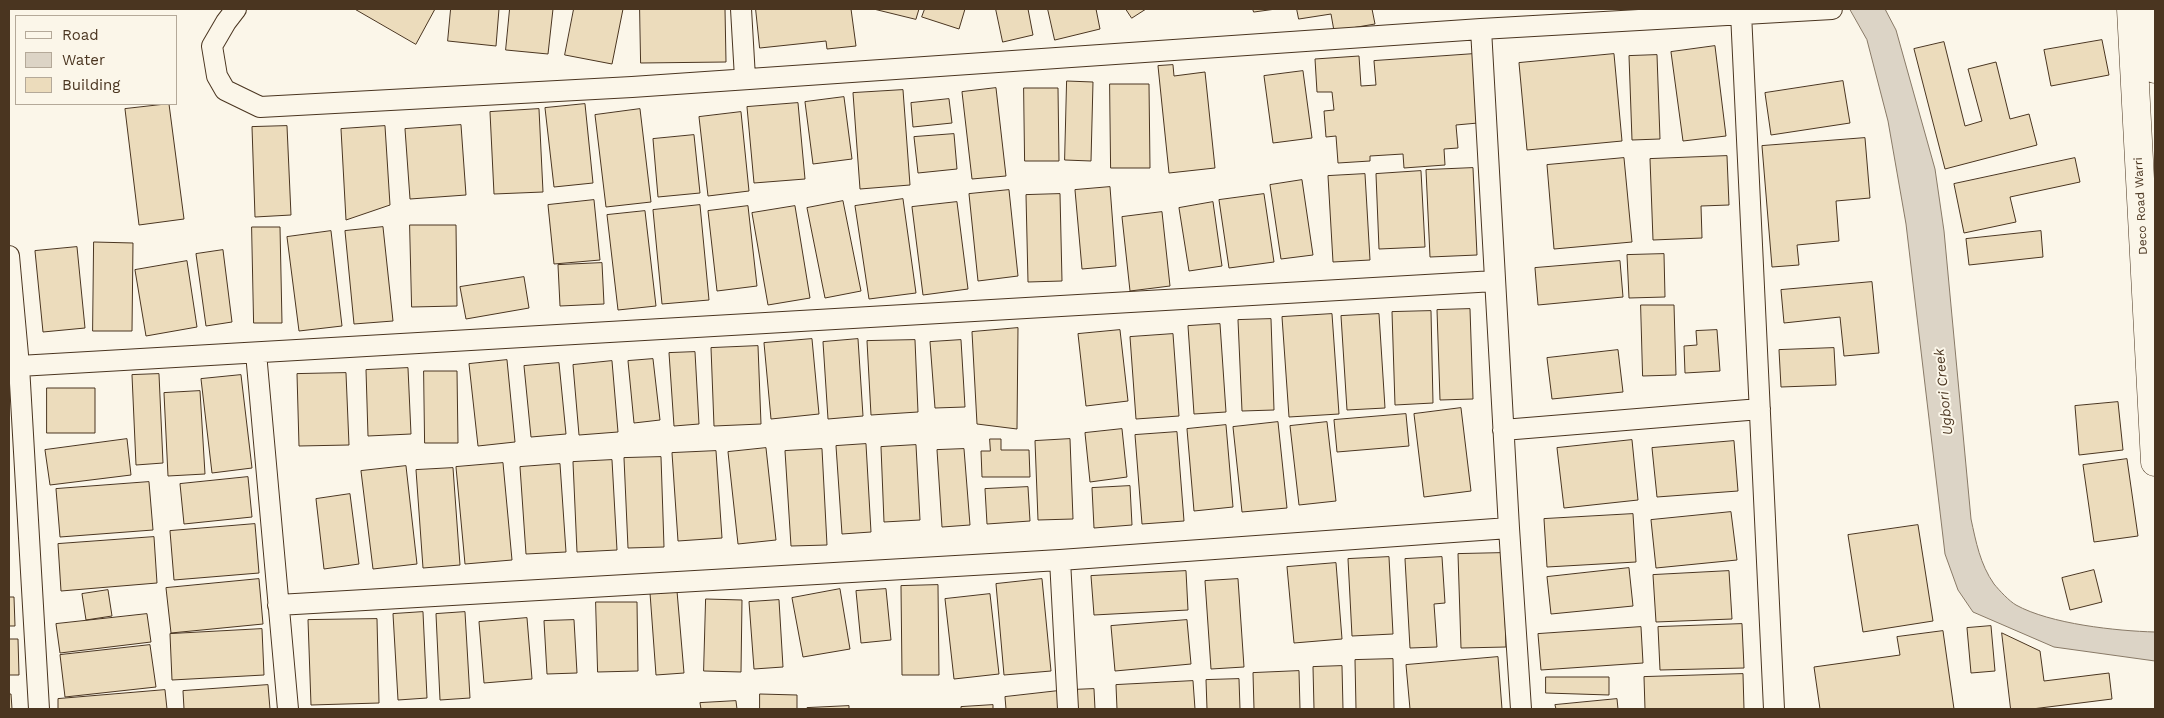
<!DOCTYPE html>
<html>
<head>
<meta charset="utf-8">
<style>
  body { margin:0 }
  #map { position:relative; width:2164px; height:718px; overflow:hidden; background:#fbf6e9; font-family:"Work Sans",sans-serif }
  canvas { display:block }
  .frame { position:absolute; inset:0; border:10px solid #4a3520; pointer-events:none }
  .legend { position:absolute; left:15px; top:15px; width:162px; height:90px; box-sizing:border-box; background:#fbf6e9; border:1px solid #b4a999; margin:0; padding:6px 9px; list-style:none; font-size:15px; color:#4a3520 }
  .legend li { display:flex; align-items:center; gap:10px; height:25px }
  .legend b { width:25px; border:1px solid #b4a999 }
</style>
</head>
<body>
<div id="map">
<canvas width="2164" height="718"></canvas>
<div class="frame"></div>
<ul class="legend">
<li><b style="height:6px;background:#fbf6e9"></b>Road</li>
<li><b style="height:14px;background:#dcd4c6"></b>Water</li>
<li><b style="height:14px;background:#ecdcbc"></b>Building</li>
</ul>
</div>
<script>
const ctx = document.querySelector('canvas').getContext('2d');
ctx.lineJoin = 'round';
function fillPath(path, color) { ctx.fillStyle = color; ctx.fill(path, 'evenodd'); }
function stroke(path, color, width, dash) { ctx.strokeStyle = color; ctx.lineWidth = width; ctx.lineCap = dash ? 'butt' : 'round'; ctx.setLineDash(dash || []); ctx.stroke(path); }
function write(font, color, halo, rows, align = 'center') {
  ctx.font = font + ' "Work Sans",sans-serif'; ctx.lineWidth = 4; ctx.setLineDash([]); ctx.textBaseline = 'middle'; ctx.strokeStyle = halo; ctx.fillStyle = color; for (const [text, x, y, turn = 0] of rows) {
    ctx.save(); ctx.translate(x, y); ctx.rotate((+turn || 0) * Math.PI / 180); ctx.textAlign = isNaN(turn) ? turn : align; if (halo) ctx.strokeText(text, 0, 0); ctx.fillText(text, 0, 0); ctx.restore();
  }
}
const water = new Path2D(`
  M1850 9H1885L1896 30 1935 169 1944 231 1971 519C1976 542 1980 564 1994 584 1999 590 2009 601 2016 605 2050 624 2117 631 2155 632V661L2054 647 1973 612 1958 590 1945 554 1906 224 1888 121 1867 40Z`);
fillPath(water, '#dcd4c6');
stroke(water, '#887966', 1);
const building = new Path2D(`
  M355 9H435L416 44Z
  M451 9H499L496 46 448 41Z
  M510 9H553L548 54 506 50Z
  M574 9H623L612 64 565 55Z
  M640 9H725L726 62 641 63Z
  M756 9H851L856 46 827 49 826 41 760 48Z
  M874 9H919L916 19Z
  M925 9H965L959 29 922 17Z
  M996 9H1028L1033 35 1003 42Z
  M1048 9H1096L1100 29 1055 40Z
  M1126 9H1146L1132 18Z
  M1253 9H1276L1254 12Z
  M1297 9H1372L1375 24 1334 31 1331 14 1299 19Z
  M2102 40 2109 75 2051 86 2044 50Z
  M1944 42 1965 126 1982 121 1968 69 1996 62 2010 119 2029 114 2037 145 1945 169 1914 49Z
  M1715 46 1726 136 1683 141 1671 52Z
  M1474 54 1478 123 1456 125 1458 148 1444 149 1445 165 1404 168 1403 154 1370 156V161L1338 163 1336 136 1326 137 1324 111 1334 110 1332 92H1317L1315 59 1359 56 1361 86 1376 85 1374 61Z
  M1614 54 1622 141 1527 150 1519 63Z
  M1657 55 1660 139 1632 140 1629 56Z
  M1173 65 1174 76 1205 72 1215 168 1169 173 1158 66Z
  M1303 71 1312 138 1273 143 1264 76Z
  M1067 81 1093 82 1091 161 1065 160Z
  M1843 81 1850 123 1771 135 1765 93Z
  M1110 84H1149L1150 168H1111Z
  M996 88 1006 176 972 179 962 92Z
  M1024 88H1058L1059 161H1025Z
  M903 90 910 185 860 189 853 93Z
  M844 97 852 159 813 164 805 102Z
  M949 99 952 123 913 127 911 103Z
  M798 103 805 179 754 183 747 107Z
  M169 104 184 219 139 225 125 109Z
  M585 104 593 183 554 187 545 108Z
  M539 109 543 192 494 194 490 112Z
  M640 109 651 202 606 207 595 115Z
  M741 112 749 191 708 196 699 117Z
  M461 125 466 195 410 199 405 129Z
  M287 126 291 215 255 217 252 127Z
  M385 126 390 205 346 220 341 129Z
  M954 134 957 169 918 173 914 137Z
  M694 135 700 193 658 197 653 139Z
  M1865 138 1870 198 1836 201 1839 241 1797 245 1799 265 1772 267 1762 146Z
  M1727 156 1729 205 1701 206 1702 238 1653 240 1650 159Z
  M1624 158 1632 242 1554 249 1547 165Z
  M2075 158 2080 182 2010 197 2016 222 1964 233 1954 184Z
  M1473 168 1477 255 1430 257 1426 170Z
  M1421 171 1425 247 1379 249 1376 174Z
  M1365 174 1370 260 1333 262 1328 176Z
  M1302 180 1313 255 1281 259 1270 185Z
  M1110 187 1116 266 1082 269 1075 190Z
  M1009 190 1018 276 978 281 969 194Z
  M1060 194 1062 281 1028 282 1026 195Z
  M1264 194 1274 262 1229 268 1219 200Z
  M903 199 916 293 869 299 855 206Z
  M594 200 600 260 554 264 548 205Z
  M843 201 861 291 825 298 807 208Z
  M957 202 968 289 923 295 912 207Z
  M1213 202 1222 266 1189 271 1179 208Z
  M700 205 709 300 662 304 653 210Z
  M748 206 757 286 717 291 708 211Z
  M795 206 810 298 768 305 752 213Z
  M645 211 656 306 618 310 607 215Z
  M1162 212 1170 286 1130 291 1122 217Z
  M410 225H456L457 306 412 307Z
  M252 227H280L282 323H254Z
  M383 227 393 321 354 324 345 231Z
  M331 231 342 326 299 331 287 237Z
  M2041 231 2043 257 1969 265 1966 239Z
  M94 242 133 243 132 331H93Z
  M77 247 85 328 43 332 35 251Z
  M223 250 232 322 206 326 196 254Z
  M1664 254 1665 297 1629 298 1627 255Z
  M187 261 197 327 146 336 135 270Z
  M1620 261 1623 297 1538 305 1535 268Z
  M602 263 604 304 560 306 558 265Z
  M524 277 529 308 466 319 460 287Z
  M1872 282 1879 353 1844 356 1840 317 1784 323 1781 290Z
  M1641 305H1674L1676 375 1643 376Z
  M1470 309 1473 399 1440 400 1437 310Z
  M1431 311 1433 403 1395 405 1392 312Z
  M1332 314 1339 414 1289 417 1282 317Z
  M1379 314 1385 408 1347 410 1341 316Z
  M1271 319 1274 410 1242 411 1238 320Z
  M1220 324 1226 412 1194 414 1188 326Z
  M1018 328 1017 429 977 424 972 332Z
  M1120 330 1128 401 1086 406 1078 334Z
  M1717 330 1720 371 1685 373 1684 346 1697 345 1696 331Z
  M1173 334 1179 416 1136 419 1130 337Z
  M812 339 819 414 771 419 764 343Z
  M858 339 863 416 828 419 823 342Z
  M915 340 918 412 871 415 867 341Z
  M961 340 965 407 935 408 930 342Z
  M758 346 761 424 714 426 711 348Z
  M1834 348 1836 385 1781 387 1779 350Z
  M1618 350 1623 392 1552 399 1547 358Z
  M695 352 699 424 674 426 669 353Z
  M653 359 660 420 634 423 628 361Z
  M507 360 515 442 478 446 469 364Z
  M612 361 618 432 579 435 573 365Z
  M559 363 566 434 531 437 524 366Z
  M408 368 411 434 368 436 366 370Z
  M424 371H457L458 443H425Z
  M346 373 349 445 299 446 297 374Z
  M159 374 163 463 136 465 132 375Z
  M241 375 252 468 212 473 201 379Z
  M47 388H95V433H47Z
  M200 391 205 474 168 476 164 393Z
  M2118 402 2123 450 2079 455 2075 406Z
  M1461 408 1471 491 1424 497 1414 414Z
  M1406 414 1409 446 1337 452 1334 420Z
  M1278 422 1287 508 1242 512 1233 427Z
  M1327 422 1336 501 1299 505 1290 426Z
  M1226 425 1233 507 1194 511 1187 429Z
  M1122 429 1127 477 1090 482 1085 433Z
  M1177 432 1184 521 1142 524 1135 435Z
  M127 439 131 475 50 485 45 450Z
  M990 439H1001V450H1029L1030 477H982L981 451H990Z
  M1070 439 1073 519 1038 520 1035 441Z
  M1632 440 1638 500 1564 508 1557 448Z
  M1734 441 1738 491 1657 497 1652 448Z
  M866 444 871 532 842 534 836 446Z
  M916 445 920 520 884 522 881 447Z
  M766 448 776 540 738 544 728 452Z
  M822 449 827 545 791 546 785 451Z
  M964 449 970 525 942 527 937 450Z
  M716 451 722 538 678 541 672 453Z
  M661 457 664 547 628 548 624 458Z
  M2127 459 2138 536 2094 542 2083 465Z
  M612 460 617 550 577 552 573 462Z
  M503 463 512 560 465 564 456 467Z
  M560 464 566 552 526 554 520 467Z
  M406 466 417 564 373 569 361 471Z
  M453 468 460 565 423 568 416 470Z
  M248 477 252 517 184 524 180 484Z
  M149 482 153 530 60 537 56 489Z
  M1130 486 1132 525 1094 528 1092 488Z
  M1028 487 1030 521 987 524 985 489Z
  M350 494 359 564 324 569 316 499Z
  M1731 512 1737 560 1656 568 1651 520Z
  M1633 514 1636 562 1547 567 1544 519Z
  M255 524 259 573 174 580 170 531Z
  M1918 525 1933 621 1863 632 1848 535Z
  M154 537 157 583 61 591 58 544Z
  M1503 553 1506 647 1461 648 1458 554Z
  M1389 557 1393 634 1352 636 1348 559Z
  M1442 557 1445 603 1434 604 1437 647 1410 648 1405 559Z
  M1336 563 1342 639 1294 643 1287 567Z
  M1629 568 1633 606 1551 614 1547 577Z
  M2094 570 2102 602 2070 610 2062 578Z
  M1186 571 1188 610 1094 615 1091 576Z
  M1729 571 1732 619 1656 622 1653 575Z
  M259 579 263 624 171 633 166 588Z
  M1042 579 1051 671 1004 675 996 584Z
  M1238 579 1244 667 1211 669 1205 581Z
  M938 585 939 675H902L901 586Z
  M840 589 850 649 803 657 792 598Z
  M886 589 891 640 861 643 856 591Z
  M108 590 112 616 86 620 82 594Z
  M677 591 684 673 656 675 650 593Z
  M990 594 999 674 954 679 945 599Z
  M9 597H14L15 626H9Z
  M706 599 742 600 741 672 704 671Z
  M779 600 783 667 754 669 749 602Z
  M596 602H637L638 671 598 672Z
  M423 612 427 698 398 700 393 614Z
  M465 612 470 698 440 700 436 614Z
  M147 614 151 642 60 653 56 624Z
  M527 618 532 679 484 683 479 622Z
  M377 619 379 703 311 705 308 620Z
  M574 620 577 673 547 674 544 621Z
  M1187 620 1191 664 1115 671 1111 626Z
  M1742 624 1744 668 1660 670 1658 627Z
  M1991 626 1995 671 1971 673 1967 628Z
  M1641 627 1643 663 1541 670 1538 634Z
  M262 629 264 675 172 680 170 634Z
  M1943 631 1954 709H1820L1814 667 1900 655 1897 637Z
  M2002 633 2040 651 2044 681 2109 673 2112 699 2032 709H2011Z
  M9 639H18L19 675H9Z
  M150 645 156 687 65 697 60 655Z
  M1498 657 1502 709H1410L1406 665Z
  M1393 659 1394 709H1356L1355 660Z
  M1342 666 1343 709H1314L1313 667Z
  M1299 671 1300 709H1254L1253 673Z
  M1743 674 1744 709H1645L1644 677Z
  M1546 677H1609V695L1546 693Z
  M1239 679 1240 709H1207L1206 680Z
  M1193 681 1195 709H1117L1116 685Z
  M268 685 270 709H184L183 691Z
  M1094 689 1095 709H1071L1070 690Z
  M165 690 167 709H58V699Z
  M1058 691 1060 709H1006L1005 697Z
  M9 694H11L12 709H9Z
  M760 694 797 695V709H760Z
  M1617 699 1618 709H1556L1555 705Z
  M736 701 737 709H701L700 703Z
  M993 705V709H961V707Z
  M849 706V709H807V708Z`);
fillPath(building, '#ecdcbc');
stroke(building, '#4a3520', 1);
const street = new Path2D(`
  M236 9 226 22 212 46 217 76 225 90 260 107 632 87 1481 29 1832 9
  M741 9 745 78
  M1741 13 1774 709
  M1481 29 1509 528 1521 709
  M9 256 19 366 39 709
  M256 353 288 709
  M19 366 1495 281
  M1503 430 1760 409
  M1060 560 1068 709
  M278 605 1060 560 1509 528`);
const secondary = new Path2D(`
  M2131 9 2155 462
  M2151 9 2155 69`);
stroke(street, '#4a3520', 22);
stroke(secondary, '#4a3520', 29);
stroke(street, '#fbf6e9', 20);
stroke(secondary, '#fbf6e9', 28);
write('12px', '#4a3520', '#fbf6e9', [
  ["Deco Road Warri",2141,206,-93]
]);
write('italic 14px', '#4a3520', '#fbf6e9', [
  ["Ugbori Creek",1944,392,-96]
]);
</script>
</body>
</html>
